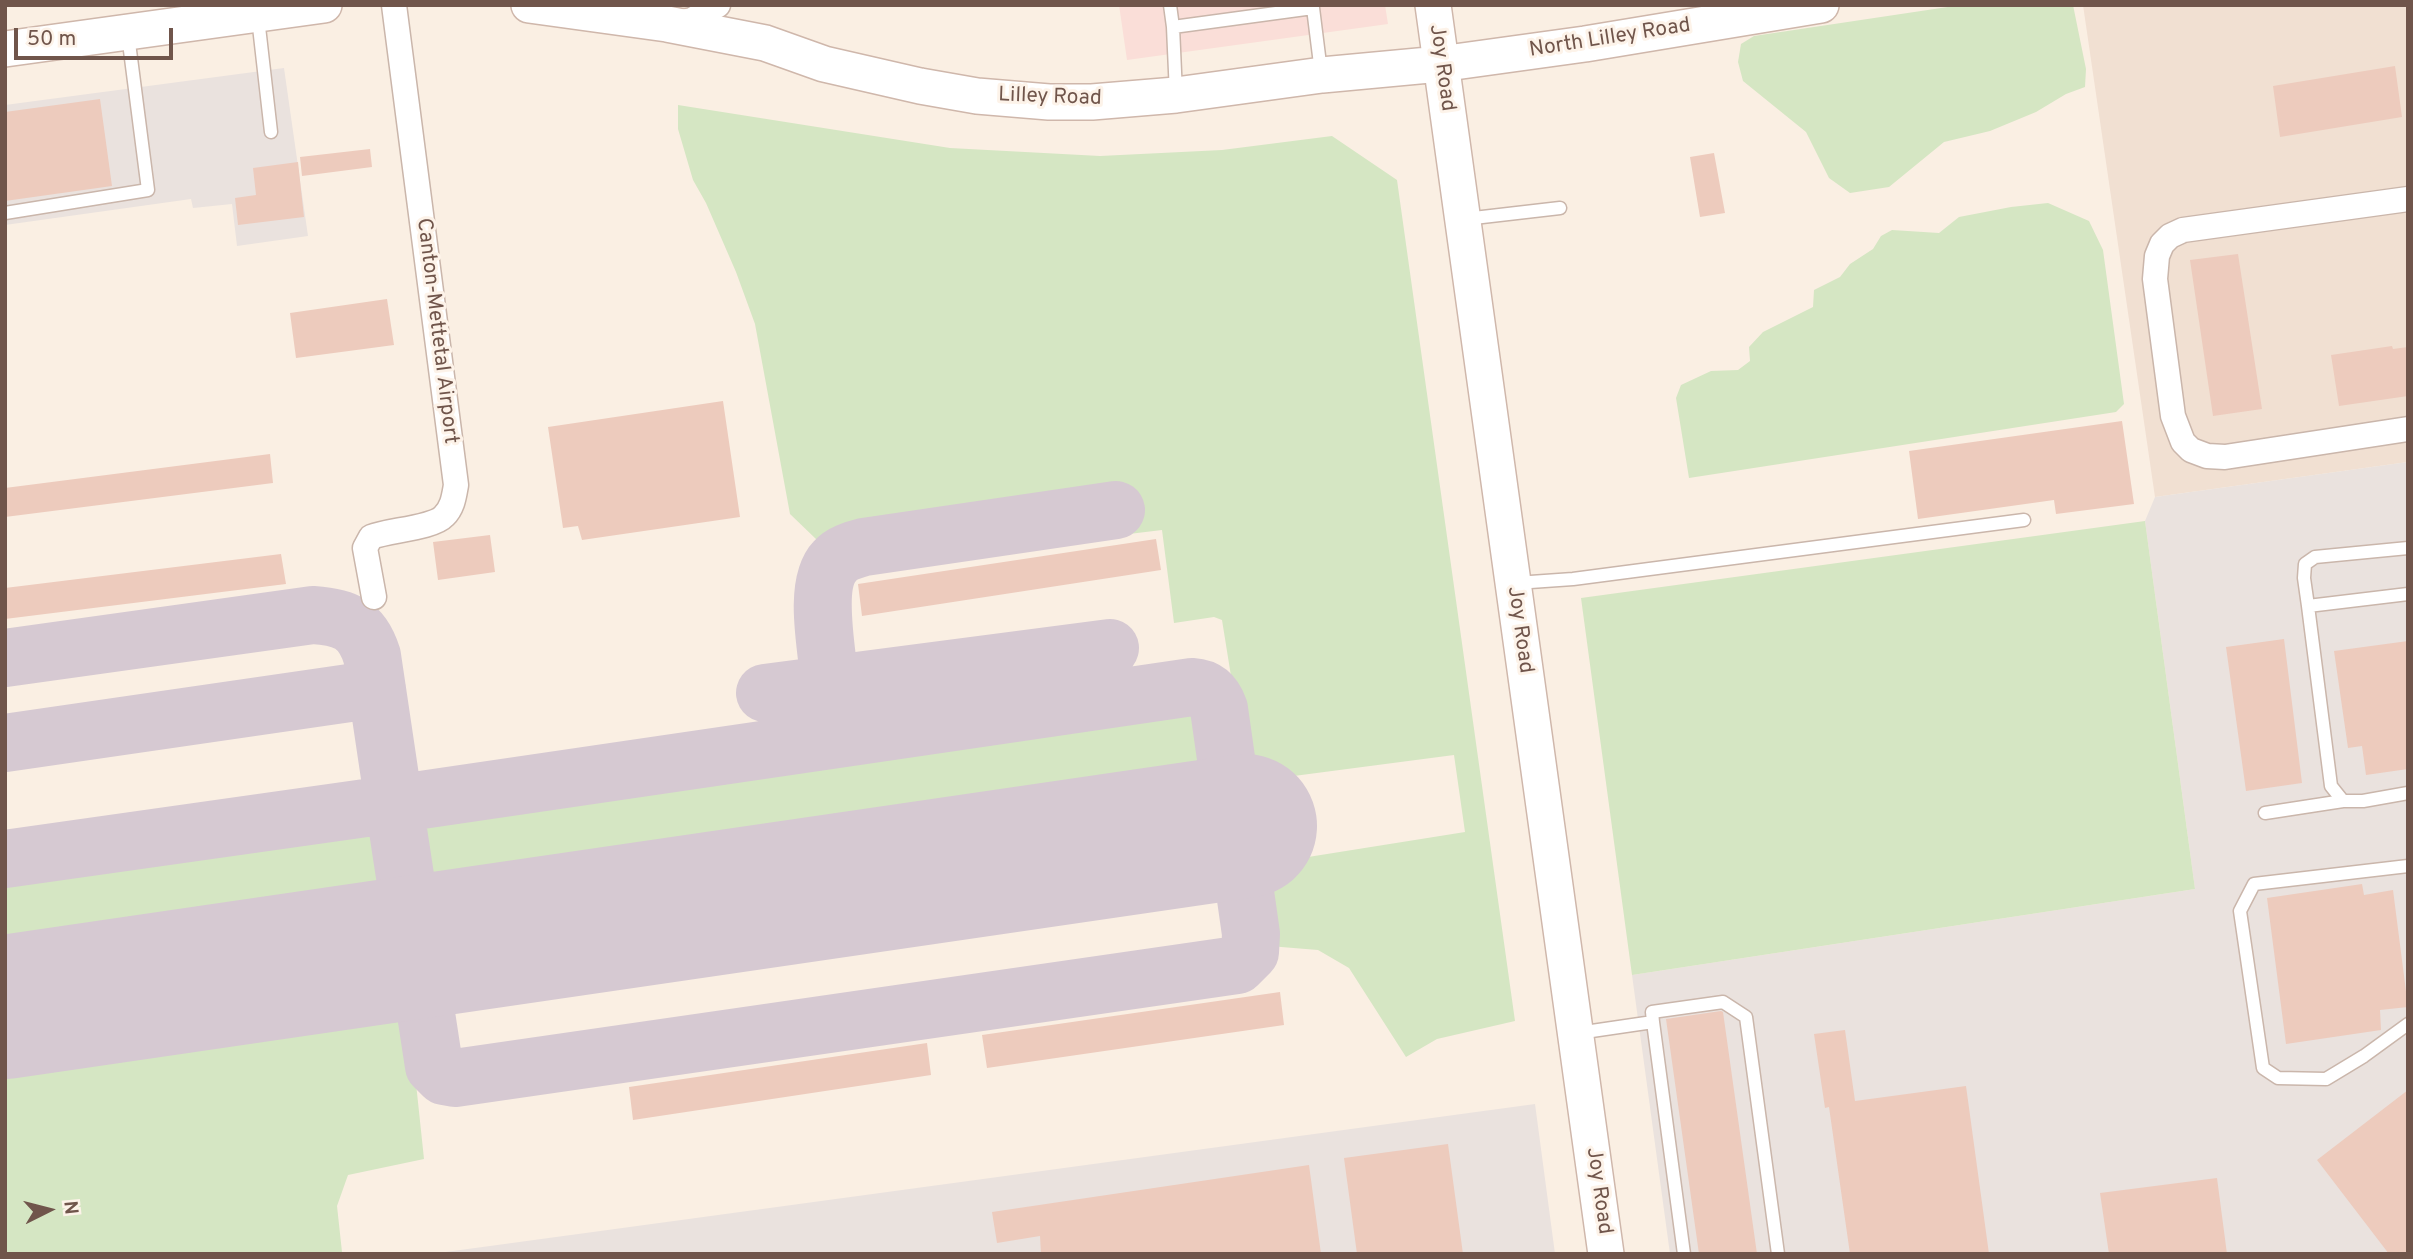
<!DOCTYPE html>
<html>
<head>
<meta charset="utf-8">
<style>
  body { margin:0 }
  #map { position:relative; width:2413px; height:1259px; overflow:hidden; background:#faefe3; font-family:Overpass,sans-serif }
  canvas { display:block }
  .frame { position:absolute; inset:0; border:7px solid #70554b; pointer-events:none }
  .north { position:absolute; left:14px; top:1175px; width:70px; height:70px; -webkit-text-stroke:5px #fdf3e9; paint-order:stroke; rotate:84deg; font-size:19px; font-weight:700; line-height:28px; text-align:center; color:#70554b }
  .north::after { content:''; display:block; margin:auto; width:24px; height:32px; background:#70554b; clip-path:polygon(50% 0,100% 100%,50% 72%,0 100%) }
  .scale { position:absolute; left:14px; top:28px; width:159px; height:32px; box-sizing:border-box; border:4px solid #70554b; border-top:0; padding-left:9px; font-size:21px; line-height:24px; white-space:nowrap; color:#70554b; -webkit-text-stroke:5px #fdf3e9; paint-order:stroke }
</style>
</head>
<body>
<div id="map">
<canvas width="2413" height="1259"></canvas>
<div class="frame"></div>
<div class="north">N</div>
<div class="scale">50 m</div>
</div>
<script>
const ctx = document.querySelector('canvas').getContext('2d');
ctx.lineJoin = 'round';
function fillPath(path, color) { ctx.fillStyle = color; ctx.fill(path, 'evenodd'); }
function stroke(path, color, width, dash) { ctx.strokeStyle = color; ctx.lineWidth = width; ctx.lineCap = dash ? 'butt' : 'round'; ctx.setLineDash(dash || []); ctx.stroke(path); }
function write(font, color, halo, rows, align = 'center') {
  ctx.font = font + ' Overpass,sans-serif'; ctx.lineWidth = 6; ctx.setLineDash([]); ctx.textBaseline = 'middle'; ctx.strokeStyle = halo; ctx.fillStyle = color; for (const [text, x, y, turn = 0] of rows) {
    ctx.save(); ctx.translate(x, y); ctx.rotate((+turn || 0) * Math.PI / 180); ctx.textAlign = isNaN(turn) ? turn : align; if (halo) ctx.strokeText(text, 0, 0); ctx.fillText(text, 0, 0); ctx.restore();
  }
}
fillPath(new Path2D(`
  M2083 5H2408V462L2155 497Z`), '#f1e0d2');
fillPath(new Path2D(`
  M1119 5H1385L1388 24 1127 60Z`), '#faded8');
fillPath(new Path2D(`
  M284 68 308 236 237 246 232 204 193 208 191 199 5 225V105Z
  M2408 462V1254H1670L1632 975 2195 889 2145 521 2155 497Z
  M1535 1104 1555 1254H431Z`), '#eae2de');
fillPath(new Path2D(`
  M1961 5H2073L2086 69 2085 87 2066 94 2036 112 1990 131 1944 142 1889 187 1850 193 1829 178 1806 132 1743 81 1738 62 1741 44 1754 36Z
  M678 105 950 148 1100 156 1222 150 1332 136 1397 180 1515 1021 1437 1039 1406 1057 1349 968 1318 950 1269 946 1258 865 1465 832 1454 755 1248 782 1222 620 1214 617 1174 623 1162 530 1129 534 1123 496 1111 495 841 536 829 543 816 539 790 514 755 324 736 272 706 203 693 180 678 129Z
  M2048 203 2089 221 2103 250 2124 404 2116 412 1689 478 1676 398 1681 385 1711 371 1738 370 1750 361 1749 347 1763 332 1813 307 1814 290 1840 277 1850 264 1873 249 1881 236 1892 230 1939 233 1959 217 2011 207Z
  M2145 521 2195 889 1632 975 1581 598Z
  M1159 708C1169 708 1183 707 1192 713 1207 722 1208 761 1207 776L1189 792 455 898 434 897 425 870 423 823 480 805Z
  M323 826 375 830 389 877V908L376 912 5 965V875Z
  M397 989 409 1017 424 1159 348 1175 337 1206 342 1252 5 1254V1047Z`), '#d5e6c3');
stroke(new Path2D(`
  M5 658 313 615C345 617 362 624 372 656L394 804 5 859
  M830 685C828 654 812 585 835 561 842 553 853 550 864 547L1116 510
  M1192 687C1207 688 1214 695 1219 709L1251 934 1250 952 1237 965 455 1078 444 1076 434 1066 394 804Z
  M765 693 1110 648
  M5 743 377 689`), '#d6c9d2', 58);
stroke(new Path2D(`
  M5 1007 1245 826`), '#d6c9d2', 144);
fillPath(new Path2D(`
  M2395 66 2402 117 2280 137 2273 86Z
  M100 99 112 186 5 201V112Z
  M370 149 372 167 302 176 300 157Z
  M1714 153 1725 213 1700 217 1690 157Z
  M298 162 304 217 238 225 235 198 256 195 253 168Z
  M2238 254 2262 409 2213 416 2190 260Z
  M387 299 394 345 296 358 290 313Z
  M2392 346 2393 349 2408 347V396L2339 406 2331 355Z
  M723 401 740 517 582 540 578 526 563 528 548 427Z
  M2122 421 2134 504 2056 514 2054 500 1918 519 1909 451Z
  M270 454 273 483 5 517V488Z
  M490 535 495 572 438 580 433 542Z
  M1156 539 1161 570 862 616 858 584Z
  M281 554 286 584 5 619V588Z
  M2284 639 2302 783 2246 791 2226 647Z
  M2408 641V769L2366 775 2362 746 2348 748 2334 651Z
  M2362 884 2364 895 2393 890 2408 1007 2380 1010 2381 1030 2286 1044 2267 898Z
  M1280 992 1284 1025 987 1068 982 1035Z
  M1721 1011 1723 1012 1757 1254H1699L1666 1019Z
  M1845 1030 1855 1101 1966 1086 1989 1254H1850L1829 1107 1825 1108 1814 1034Z
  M927 1043 931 1075 633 1120 629 1087Z
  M2408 1090V1254H2389L2317 1160Z
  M1448 1144 1463 1254H1357L1344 1158Z
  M1309 1165 1321 1254H1041L1040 1236 997 1243 992 1212Z
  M2217 1178 2227 1254H2109L2100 1193Z`), '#edcbbd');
const lane = new Path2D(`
  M1170 5 1173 27 1313 8 1321 72
  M258 18 271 132
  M1173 27 1176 94
  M5 213 148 190 128 35
  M1465 219 1560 208
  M1516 583 1573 579 2024 520
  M2408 594 2308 606 2331 786 2343 801H2363L2408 793
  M2308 606 2304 578 2305 564 2315 557 2408 548
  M2265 813 2343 801
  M2408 866 2254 884 2240 911 2263 1068 2278 1078 2326 1079 2364 1056 2408 1024
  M1653 1022 1684 1254
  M1578 1033 1653 1022 1652 1012 1723 1002 1746 1017 1778 1254`);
const street = new Path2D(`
  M675 23 692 20 718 5
  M2408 199 2183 230 2170 236 2162 244 2157 256 2155 279 2173 416 2183 442 2191 450 2207 456 2225 457 2408 429
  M374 597 365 548 371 537C389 530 433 528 444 516 453 507 454 496 456 485L394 5`);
const secondary = new Path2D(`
  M529 5 667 24 765 43 824 64 920 86 977 96 1049 102H1092L1176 95 1322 75 1440 64 1585 44 1821 5
  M1433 5 1606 1254
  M5 49 324 5`);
stroke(lane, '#cab6ab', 15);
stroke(street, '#cab6ab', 27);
stroke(secondary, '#cfb7ab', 38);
stroke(lane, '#fff', 12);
stroke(street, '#fff', 24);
stroke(secondary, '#fff', 35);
write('21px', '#70554b', '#fdf3e9', [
  ["North Lilley Road",1610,39,-9],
  ["Joy Road",1441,68,82],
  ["Lilley Road",1050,98,2],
  ["Canton-Mettetal Airport",436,331,83],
  ["Joy Road",1519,630,82],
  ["Joy Road",1598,1191,82]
]);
</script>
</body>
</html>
